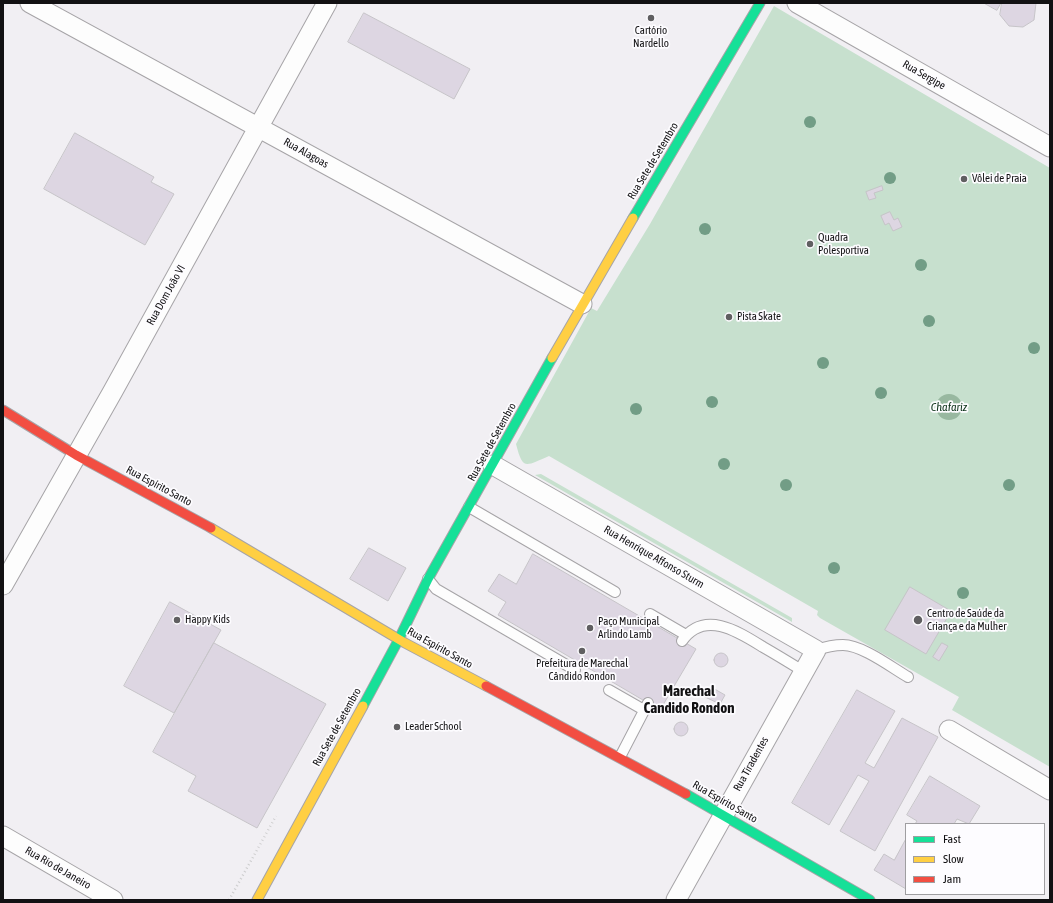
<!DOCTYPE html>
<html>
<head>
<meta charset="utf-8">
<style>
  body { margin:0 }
  #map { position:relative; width:1053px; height:903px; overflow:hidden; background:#f1eff3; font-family:"Asap Condensed",sans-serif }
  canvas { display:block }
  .frame { position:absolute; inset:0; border:4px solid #121113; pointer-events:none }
  .legend { position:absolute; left:905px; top:823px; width:140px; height:72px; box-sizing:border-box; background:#fdfcff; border:1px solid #9f9ea1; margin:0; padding:5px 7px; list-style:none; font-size:12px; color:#121113 }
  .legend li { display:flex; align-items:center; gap:8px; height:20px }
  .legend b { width:20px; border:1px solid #9f9ea1 }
</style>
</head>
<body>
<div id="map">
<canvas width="1053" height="903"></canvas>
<div class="frame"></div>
<ul class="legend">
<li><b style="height:5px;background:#16e098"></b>Fast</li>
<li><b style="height:5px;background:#ffcf43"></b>Slow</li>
<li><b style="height:5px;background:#f24e42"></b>Jam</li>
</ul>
</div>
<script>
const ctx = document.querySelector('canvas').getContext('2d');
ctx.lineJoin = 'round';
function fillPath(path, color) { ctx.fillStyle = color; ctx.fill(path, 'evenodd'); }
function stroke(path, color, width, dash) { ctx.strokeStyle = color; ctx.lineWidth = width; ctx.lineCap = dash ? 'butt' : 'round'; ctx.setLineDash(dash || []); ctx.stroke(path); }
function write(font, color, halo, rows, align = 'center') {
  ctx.font = font + ' "Asap Condensed",sans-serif'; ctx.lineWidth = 3.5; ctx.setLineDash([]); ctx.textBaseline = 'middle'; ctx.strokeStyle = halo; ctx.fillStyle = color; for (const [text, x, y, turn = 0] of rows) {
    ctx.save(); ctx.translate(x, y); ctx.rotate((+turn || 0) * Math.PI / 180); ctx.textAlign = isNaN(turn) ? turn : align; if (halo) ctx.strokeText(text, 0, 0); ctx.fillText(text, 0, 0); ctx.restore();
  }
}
fillPath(new Path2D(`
  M774 6 1050 168V767L952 710 959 697 820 618 817 615 818 611 549 456C525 466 523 471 516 444L591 308 597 311 650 224Z
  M541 474 792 618V622L535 475Z`), '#c7e0ce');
fillPath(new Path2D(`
  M936 407a13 13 0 1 1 26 0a13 13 0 1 1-26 0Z`), '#98b8a0');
const building = new Path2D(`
  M984 3H1001L997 10Z
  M1002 3H1036L1034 20 1023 27 1009 26 1000 15Z
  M364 13 470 69 454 99 348 42Z
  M75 133 154 177 151 182 174 194 145 245 44 189Z
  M882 186 883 190 874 193 876 198 869 200 866 192Z
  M890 212 894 220 898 218 902 227 893 231 889 223 885 225 881 216Z
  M369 548 406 568 388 601 350 579Z
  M533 554 696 649 660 710 498 615 506 602 488 591 499 574 516 584Z
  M910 587 951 611 926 654 885 630Z
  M170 602 221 630 174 713 124 686Z
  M214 643 326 704 257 828 188 791 196 776 153 752Z
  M942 643 948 646 939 661 933 657Z
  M714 660a7 7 0 1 1 14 0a7 7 0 1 1-14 0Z
  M711 687 725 695 720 704 705 697Z
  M857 690 895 711 865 763 874 768 902 718 938 737 875 851 840 831 869 781 858 775 829 825 792 803Z
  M674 729a7 7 0 1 1 14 0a7 7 0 1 1-14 0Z
  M930 776 980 806 969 824 957 819 954 824H915L917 821 907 815Z
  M906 839V889L874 870 884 854 894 860Z`);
fillPath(building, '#ddd6e2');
stroke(building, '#c6c4c8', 1);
const lane = new Path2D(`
  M469 507 615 592
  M428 579 436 589 575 670
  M650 614 686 635
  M682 641C704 609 739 632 763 647 777 655 790 663 803 671
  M816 650C825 647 834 645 843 645 862 645 891 667 908 677
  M609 690 644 710
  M620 757 648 703`);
const street = new Path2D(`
  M30 3 582 304
  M797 3 1050 147
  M493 465 816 650 676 900
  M3 585 113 391 327 3
  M949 730 1050 790
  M3 836 113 900`);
const fast = new Path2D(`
  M633 218 760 3
  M363 706 399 639 428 579 552 358
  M686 794 870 900`);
const slow = new Path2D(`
  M552 358 633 218
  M211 528 405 643 486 686
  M257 900 363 706`);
const jam = new Path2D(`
  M3 410 76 455 211 528
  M486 686 686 794`);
stroke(lane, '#a6a4a7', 12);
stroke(street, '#a6a4a7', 21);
stroke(fast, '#a6a4a7', 11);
stroke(slow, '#a6a4a7', 11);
stroke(jam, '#a6a4a7', 11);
stroke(new Path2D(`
  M229 900 276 816`), '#cececf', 2.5, [1, 3]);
stroke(lane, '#fdfdfd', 10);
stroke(street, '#fdfdfd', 19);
stroke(fast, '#16e098', 9);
stroke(slow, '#ffcf43', 9);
stroke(jam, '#f24e42', 9);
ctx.fillStyle = '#729d86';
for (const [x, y] of [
  [810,122],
  [890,178],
  [705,229],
  [921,265],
  [929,321],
  [1034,348],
  [823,363],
  [881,393],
  [712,402],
  [636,409],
  [724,464],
  [786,485],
  [1009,485],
  [834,568],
  [963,593]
]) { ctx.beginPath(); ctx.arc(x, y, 6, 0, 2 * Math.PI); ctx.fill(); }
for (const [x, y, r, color] of [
  [651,18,4,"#605f61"],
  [964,179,4,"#605f61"],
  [810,244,4,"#605f61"],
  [729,317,4,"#605f61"],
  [177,620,4,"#605f61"],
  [918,620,5,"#605f61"],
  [590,628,4,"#605f61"],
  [582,651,4,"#605f61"],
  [397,727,4,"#605f61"]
]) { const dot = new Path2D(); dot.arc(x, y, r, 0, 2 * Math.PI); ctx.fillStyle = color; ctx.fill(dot); stroke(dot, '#fdfcff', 1.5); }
write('11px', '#121113', '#fdfcff', [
  ["Cartório",651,31,"center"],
  ["Nardello",651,44,"center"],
  ["Vôlei de Praia",972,179],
  ["Quadra",818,238],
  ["Polesportiva",818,251],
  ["Pista Skate",737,317],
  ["Centro de Saúde da",927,614],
  ["Criança e da Mulher",927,627],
  ["Happy Kids",185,620],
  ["Paço Municipal",598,622],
  ["Arlindo Lamb",598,635],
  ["Prefeitura de Marechal",582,664,"center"],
  ["Cândido Rondon",582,677,"center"],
  ["Leader School",405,727]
], 'left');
write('11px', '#121113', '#fdfcff', [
  ["Rua Sergipe",924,75,30],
  ["Rua Alagoas",306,153,29],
  ["Rua Sete de Setembro",653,161,-59],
  ["Rua Dom João VI",166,295,-61],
  ["Rua Sete de Setembro",492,442,-61],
  ["Rua Espírito Santo",159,486,28],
  ["Rua Henrique Affonso Sturm",654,557,30],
  ["Rua Espírito Santo",440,648,29],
  ["Rua Sete de Setembro",337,727,-61],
  ["Rua Tiradentes",751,764,-61],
  ["Rua Espírito Santo",725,802,30],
  ["Rua Rio de Janeiro",58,868,30]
]);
write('italic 12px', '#0d331a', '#fdfcff', [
  ["Chafariz",949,407]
]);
write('bold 15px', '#121113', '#fdfcff', [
  ["Marechal",689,691],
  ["Candido Rondon",689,708]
]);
</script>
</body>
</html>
